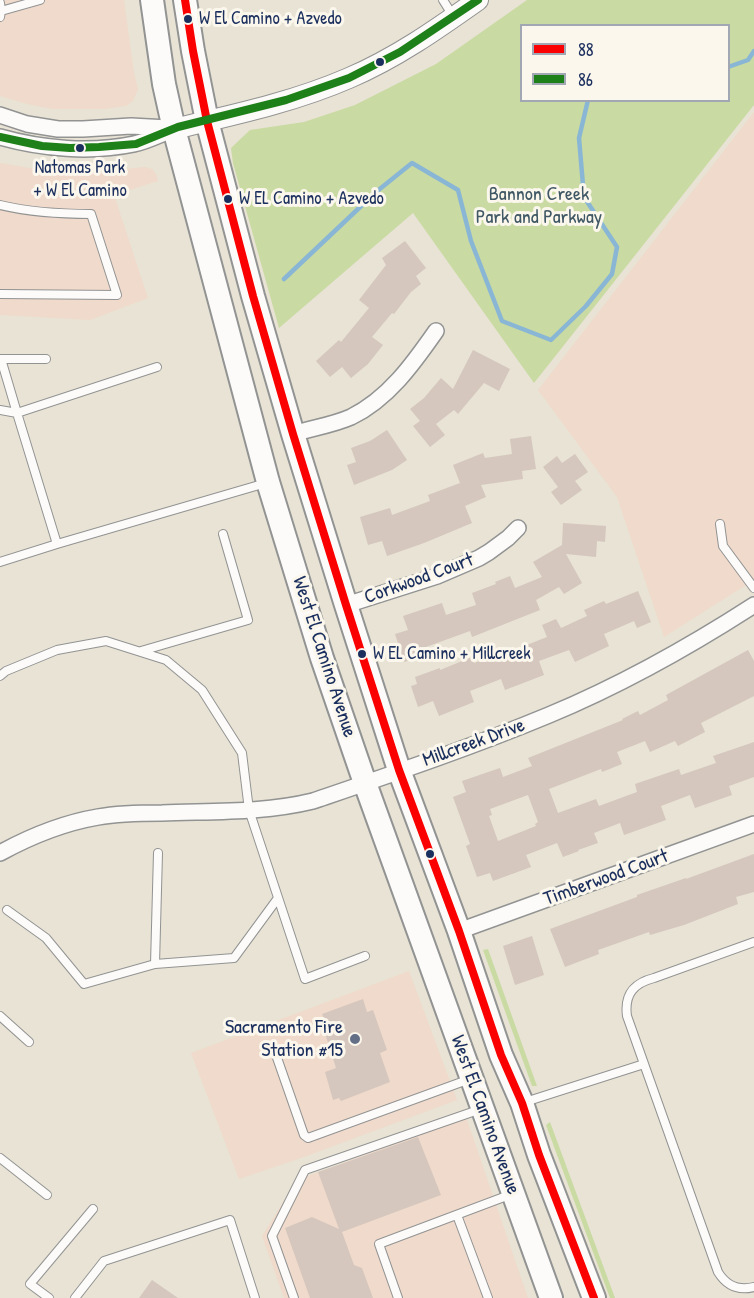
<!DOCTYPE html>
<html>
<head>
<meta charset="utf-8">
<style>
  body { margin:0 }
  #map { position:relative; width:754px; height:1298px; overflow:hidden; background:#e8e3d4; font-family:"Patrick Hand",sans-serif }
  canvas { display:block }
  .legend { position:absolute; left:520px; top:24px; width:210px; height:78px; box-sizing:border-box; background:#fbf7ec; border:2px solid #a1a7b3; margin:0; padding:8px 10px; list-style:none; font-size:18px; color:#1b2f5e }
  .legend li { display:flex; align-items:center; gap:12px; height:30px }
  .legend b { width:30px; border:2px solid #a1a7b3 }
</style>
</head>
<body>
<div id="map">
<canvas width="754" height="1298"></canvas>
<ul class="legend">
<li><b style="height:8px;background:#fa0000"></b>88</li>
<li><b style="height:8px;background:#1e8019"></b>86</li>
</ul>
</div>
<script>
const ctx = document.querySelector('canvas').getContext('2d');
ctx.lineJoin = 'round';
function fillPath(path, color) { ctx.fillStyle = color; ctx.fill(path, 'evenodd'); }
function stroke(path, color, width, dash) { ctx.strokeStyle = color; ctx.lineWidth = width; ctx.lineCap = dash ? 'butt' : 'round'; ctx.setLineDash(dash || []); ctx.stroke(path); }
function write(font, color, halo, rows, align = 'center') {
  ctx.font = font + ' "Patrick Hand",sans-serif'; ctx.lineWidth = 6; ctx.setLineDash([]); ctx.textBaseline = 'middle'; ctx.strokeStyle = halo; ctx.fillStyle = color; for (const [text, x, y, turn = 0] of rows) {
    ctx.save(); ctx.translate(x, y); ctx.rotate((+turn || 0) * Math.PI / 180); ctx.textAlign = isNaN(turn) ? turn : align; if (halo) ctx.strokeText(text, 0, 0); ctx.fillText(text, 0, 0); ctx.restore();
  }
}
fillPath(new Path2D(`
  M0 0H124L134 73 138 89 133 101 126 106 105 109H52L27 104 0 96Z
  M754 112V580L664 637 617 497 538 390Z
  M0 163 48 171 96 172 145 167 152 169 156 174 158 181 114 195 148 298 90 320 0 315Z
  M409 971 457 1100 304 1157 239 1179 191 1053Z
  M466 1117 528 1298H284L262 1236 297 1180Z`), '#f0dacb');
fillPath(new Path2D(`
  M527 0H754V105L534 383 413 213 279 328 233 163 231 148 250 130 304 122 355 105 436 64ZM522 26H728V100H522Z
  M488 949 537 1086H532L483 950Z
  M550 1122 615 1298H610L546 1125Z`), '#c9daa3');
stroke(new Path2D(`
  M728 67 748 60 754 51
  M284 279 376 192 412 163 458 190 471 241 502 321 551 340 586 306 612 274 617 247 584 197 579 138 588 100`), '#8ab6d5', 4.5);
fillPath(new Path2D(`
  M405 241 426 268 416 276 421 284 411 292 394 314 392 313 372 337 383 345 368 364 351 378 342 367 330 377 316 361 339 340 341 342 369 308 359 300 386 265 382 258Z
  M473 350 510 369 499 391 484 383 458 414 454 410 436 424 445 435 430 447 413 426 420 421 410 409 424 398 441 378 453 389Z
  M387 430 407 460 392 470 354 485 347 465 356 462 351 448 370 441Z
  M531 436 536 469 522 471 523 479 481 485 486 497 465 506 472 523 424 543 387 556 382 541 368 545 360 517 390 508 392 515 430 501 428 495 460 483 453 465 483 453 485 458 512 454 510 439Z
  M575 454 588 472 575 481 582 490 561 505 551 492 558 487 543 467 557 456 562 463Z
  M563 523 606 526 605 542 597 541 596 557 566 554 582 583 564 594 559 587 536 600 540 610 472 637 470 631 415 651 417 658 404 662 395 634 408 630 403 616 442 603 446 615 476 605 472 593 496 584 495 582 510 576 515 588 542 577 533 562 562 545Z
  M638 591 651 622 637 628 634 621 604 634 609 646 575 662 569 650 539 661 544 675 505 690 501 679 470 691 474 702 439 716 433 701 418 707 411 686 417 684 415 677 440 668V670L472 657 474 663 509 651V652L547 637 542 625 556 619 561 628 587 616 584 610 604 601 606 604Z
  M748 650 754 661V696L701 723 705 732 678 746 675 741 650 752 645 741 617 752 622 764 602 772 601 769 549 789 558 813 596 799 599 806 637 792 635 784 679 769 681 775 716 763 713 756 754 742V777L729 786 732 795 695 808 690 795 661 806 666 820 624 835 620 823 594 833 598 843 578 850 579 851 563 857 557 843 526 855 531 867 493 881 490 873 477 877 466 846 470 844 453 797 466 792 462 781 500 768 503 777 532 766 528 758 623 720 622 719 638 711 640 715 668 700 666 695ZM528 795 538 822 535 824 536 826 498 841 489 816 492 815 490 809Z
  M754 854V892L736 897 738 904 684 925 650 935 649 932 598 950 599 954 565 967 550 929 637 897V895L686 878V879Z
  M532 936 544 975 515 985 503 946Z
  M363 999 367 1012 373 1010 387 1050 380 1053 390 1082 341 1101 339 1098 333 1100 325 1072 336 1068 323 1027 327 1026 322 1014Z
  M418 1137 441 1195 342 1232 354 1265 362 1268 373 1298H310L285 1228 312 1217 339 1229 318 1172Z
  M152 1280 178 1298H139Z`), '#d5c7bd');
const service = new Path2D(`
  M443 0 453 16
  M0 3 1 11 0 17
  M1 11 40 0
  M0 205C30 212 60 214 91 214L117 295 0 294
  M0 359H46
  M1 359 17 413 157 367
  M0 410 17 413 57 544 0 562
  M720 524 723 546 754 588
  M57 544 266 483
  M141 651 248 620 223 534
  M0 676 6 671 57 650 106 641 166 660 202 690 242 753 249 810 305 979 365 956
  M7 910 46 938 84 984 155 964 234 958 278 898
  M754 942 654 978C634 983 624 994 627 1016L718 1272C726 1285 738 1291 754 1287
  M155 964 158 853
  M0 1016 29 1042
  M275 1052 304 1135 308 1138 470 1079
  M525 1102 644 1064
  M0 1158 47 1195
  M457 1215 488 1298
  M49 1298 30 1284 93 1209
  M75 1298 104 1261 230 1220 255 1298
  M294 1298 272 1236 305 1170 481 1109
  M398 1298 379 1244 512 1194`);
const minor = new Path2D(`
  M0 115 27 124 58 129H83L131 126 168 128
  M0 137C42 149 91 153 134 144 148 141 161 134 174 129
  M293 434C312 428 333 425 351 417 388 399 413 364 436 331
  M346 605 437 576 479 558 489 552 508 538 518 528
  M0 853C31 836 63 823 98 817 120 813 141 813 162 813 213 811 264 813 313 801 392 774 472 747 549 715 621 685 689 647 754 605
  M459 931 754 824`);
const tertiary = new Path2D(`
  M174 129C233 115 294 102 349 78 396 58 437 29 478 0`);
const secondary = new Path2D(`
  M152 0 164 84 174 129 268 482 322 658 365 783 551 1298
  M185 0 193 51 207 121 253 296 293 434 346 605 399 770 459 931 501 1055 522 1103 539 1155 594 1298`);
stroke(service, '#929393', 10);
stroke(minor, '#929393', 18);
stroke(tertiary, '#929393', 22);
stroke(secondary, '#929393', 26);
stroke(service, '#fcfbf9', 8);
stroke(minor, '#fcfbf9', 15);
stroke(tertiary, '#fcfbf9', 20);
stroke(secondary, '#fcfbf9', 22);
stroke(new Path2D(`
  M185 0 193 51 207 121 253 296 293 434 346 605 399 770 459 931 501 1055 522 1103 539 1155 594 1298`), '#fa0000', 8);
stroke(new Path2D(`
  M0 137 42 146 70 148 99 147 136 144 178 127 286 100 349 78 400 52 478 0`), '#1e8019', 8);
for (const [x, y, r, color] of [
  [188,19,5,"#1b2f5e"],
  [380,62,5,"#1b2f5e"],
  [80,148,5,"#1b2f5e"],
  [228,199,5,"#1b2f5e"],
  [362,654,5,"#1b2f5e"],
  [430,854,5,"#1b2f5e"],
  [355,1039,6,"#636e87"]
]) { const dot = new Path2D(); dot.arc(x, y, r, 0, 2 * Math.PI); ctx.fillStyle = color; ctx.fill(dot); stroke(dot, '#fbf7ec', 2); }
write('18px', '#1b2f5e', '#fbf7ec', [
  ["W El Camino + Azvedo",199,19],
  ["Natomas Park",80,168,"center"],
  ["+ W El Camino",80,191,"center"],
  ["W EL Camino + Azvedo",239,199],
  ["W EL Camino + Millcreek",373,654]
], 'left');
write('20px', '#405865', '#fbf7ec', [
  ["Bannon Creek",539,195],
  ["Park and Parkway",539,218]
]);
write('20px', '#1b2f5e', '#fbf7ec', [
  ["Corkwood Court",419,579,-20],
  ["West El Camino Avenue",324,657,72],
  ["Millcreek Drive",474,743,-20],
  ["Timberwood Court",606,878,-20],
  ["West El Camino Avenue",485,1115,70]
]);
write('20px', '#1b2f5e', '#fbf7ec', [
  ["Sacramento Fire",343,1028],
  ["Station #15",343,1051]
], 'right');
</script>
</body>
</html>
